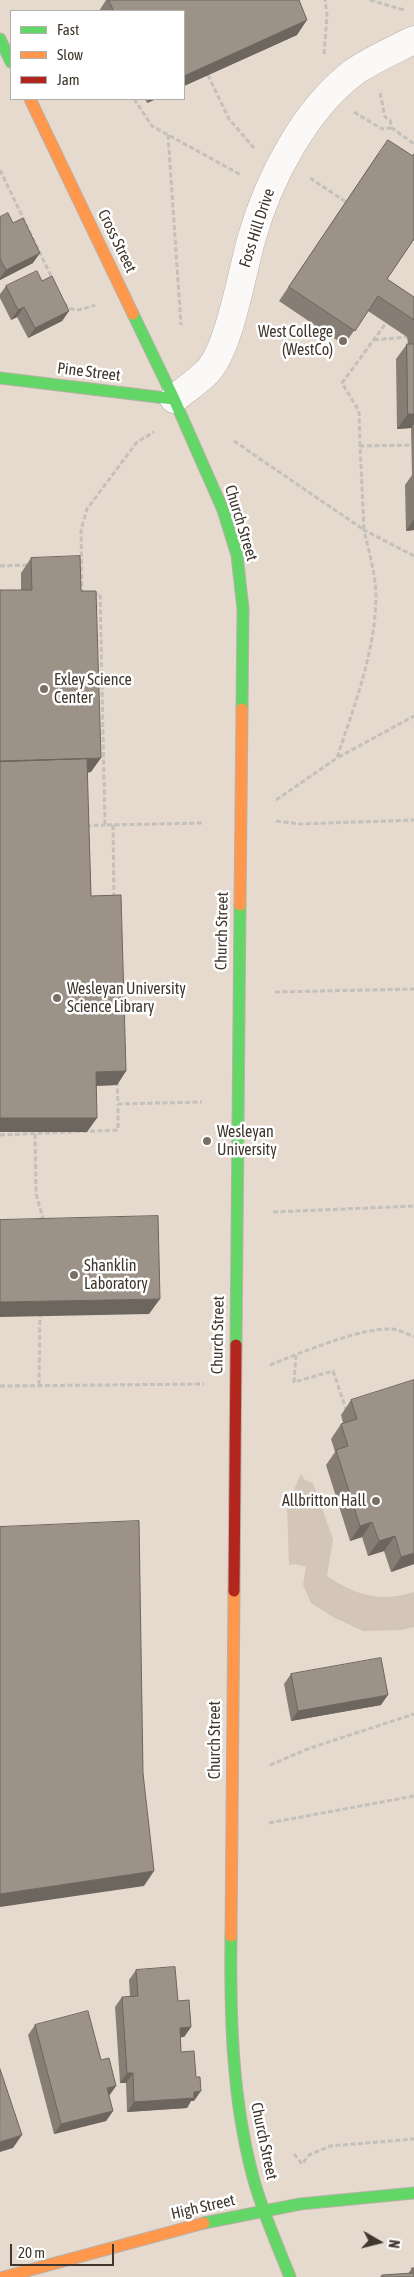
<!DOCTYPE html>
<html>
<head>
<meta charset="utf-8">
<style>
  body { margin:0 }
  #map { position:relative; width:414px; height:2277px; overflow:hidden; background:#e6dace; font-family:"Asap Condensed",sans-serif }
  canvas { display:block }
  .legend { position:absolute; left:10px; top:10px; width:175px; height:90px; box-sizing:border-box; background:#fff; border:1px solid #b2afab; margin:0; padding:6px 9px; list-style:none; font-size:15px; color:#3f362d }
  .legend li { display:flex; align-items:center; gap:10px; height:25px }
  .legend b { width:25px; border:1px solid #b2afab }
  .north { position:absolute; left:354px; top:2217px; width:50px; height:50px; -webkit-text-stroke:4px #fff; paint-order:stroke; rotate:98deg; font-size:14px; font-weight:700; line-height:20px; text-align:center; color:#3f362d }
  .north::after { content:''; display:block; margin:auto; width:18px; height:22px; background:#3f362d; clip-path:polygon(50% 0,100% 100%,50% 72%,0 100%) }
  .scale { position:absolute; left:10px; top:2244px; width:104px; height:22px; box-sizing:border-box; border:2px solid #3f362d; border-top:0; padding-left:6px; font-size:15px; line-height:18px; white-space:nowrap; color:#3f362d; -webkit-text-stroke:4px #fff; paint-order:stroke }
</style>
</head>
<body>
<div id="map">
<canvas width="414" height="2277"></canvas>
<ul class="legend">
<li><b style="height:6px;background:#63d668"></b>Fast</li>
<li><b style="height:6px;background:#ff974d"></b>Slow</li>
<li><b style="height:6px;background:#b3261e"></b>Jam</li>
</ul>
<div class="north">N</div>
<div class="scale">20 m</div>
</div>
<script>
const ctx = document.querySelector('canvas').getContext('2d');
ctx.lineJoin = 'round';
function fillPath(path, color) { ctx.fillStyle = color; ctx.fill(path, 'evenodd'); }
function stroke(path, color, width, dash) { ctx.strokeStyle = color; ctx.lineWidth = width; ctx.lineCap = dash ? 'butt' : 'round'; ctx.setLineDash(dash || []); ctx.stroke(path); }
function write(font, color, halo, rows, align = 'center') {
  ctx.font = font + ' "Asap Condensed",sans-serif'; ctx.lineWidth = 5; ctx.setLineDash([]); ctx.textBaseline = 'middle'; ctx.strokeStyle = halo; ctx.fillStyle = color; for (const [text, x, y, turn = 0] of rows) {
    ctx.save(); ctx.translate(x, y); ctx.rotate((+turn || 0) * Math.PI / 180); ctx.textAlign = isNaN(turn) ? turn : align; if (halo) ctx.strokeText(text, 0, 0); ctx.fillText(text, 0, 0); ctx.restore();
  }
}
fillPath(new Path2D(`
  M301 1474 305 1480 313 1483 333 1539 327 1576C355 1595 380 1603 414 1592V1627L401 1630 363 1631 333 1617 311 1603 303 1585 306 1567 295 1564 289 1565 287 1505Z`), '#d3c5b7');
const street = new Path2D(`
  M174 399C185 390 197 382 207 372 230 348 242 271 252 237 269 178 305 109 354 72 373 59 394 50 414 40`);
const fast = new Path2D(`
  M0 39 11 62
  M133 314 174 399 223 510 237 555 243 609 242 709
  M0 378 174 399
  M236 1345 240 905
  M231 1936C230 2016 232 2099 253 2177 262 2211 277 2244 290 2277
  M204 2223 300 2204 414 2193`);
const slow = new Path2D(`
  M30 99 133 314
  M240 905 242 709
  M231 1936 234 1591
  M4 2277 204 2223`);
const jam = new Path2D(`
  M234 1591 236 1345`);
stroke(street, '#b9b0a6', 29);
stroke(fast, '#b9b0a6', 13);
stroke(slow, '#b9b0a6', 13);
stroke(jam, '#b9b0a6', 13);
stroke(new Path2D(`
  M370 0 404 10
  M324 54 327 15 325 0
  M208 75 229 119 254 148
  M380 93 385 117 390 120 392 128 414 144
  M134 99 152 126 241 175
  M354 112 382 129 392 128
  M168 135 181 325
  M0 170 53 280
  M310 178 346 202
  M64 303C73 314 84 309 95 305
  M374 340 407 337
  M234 441 364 530
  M360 446 359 411 342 383 386 323
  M364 529 360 446 411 445
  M414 556 364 530C369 552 376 575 376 598 375 653 354 706 337 758L414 716
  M0 566 29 565
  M82 594 81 530 87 509 137 442 154 432
  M93 594H100L105 825 203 823
  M276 800 337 758
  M276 821 300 824 414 820
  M113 825 114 899
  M86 826 105 825
  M275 992 414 989
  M117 1081 118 1104 202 1102
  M35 1134 36 1194 44 1222
  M0 1135 118 1130V1104
  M273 1212 414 1206
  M296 1355 294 1382 333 1371 347 1412
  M270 1365C300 1353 362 1327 392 1329 400 1330 408 1334 414 1337
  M39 1385 40 1315
  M0 1386 204 1384
  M270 1765 310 1748 414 1714
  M269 1823 414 1796
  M294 2154 302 2164 309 2155 330 2146 414 2139`), '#c4c0bc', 3, [5, 2.5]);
stroke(street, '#fbf9f8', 28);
stroke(fast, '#63d668', 11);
stroke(slow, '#ff974d', 11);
stroke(jam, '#b3261e', 11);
fillPath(new Path2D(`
  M106 0H299L297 35 184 86V11H99Z
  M145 99H156L147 103Z
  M414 153V239L387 279 414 297V530L406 531 405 485 412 475 411 428 397 429 396 359 407 344H408L407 337 368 311 344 345 279 301 378 154 412 156Z
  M0 217 33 263 0 280Z
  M42 281 69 311 62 321 28 338 17 317 11 320 0 298V294L6 286Z
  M31 558 81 591 91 772 87 773 91 896 126 1071 117 1085 96 1086 87 1132H0V590H21V573Z
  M351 1400 414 1564 391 1572 384 1551 368 1556 362 1537 350 1541 326 1465 335 1452 331 1439 341 1424 343 1423 341 1415Z
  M291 1674 381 1705 291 1721 284 1684Z
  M136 1970 178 2001 191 2027 184 2037H181V2052L194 2101H191L187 2108 127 2112 126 2083H120L115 2007 122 1997H130L129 1980Z
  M35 2025 101 2060 116 2086 109 2095 113 2111 106 2121 54 2134 28 2035Z
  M412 2268 414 2277H380L382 2275 408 2274Z`), '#867e75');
fillPath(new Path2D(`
  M307 20 297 35 184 86V76Z
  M150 99H156L147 103Z
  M40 253 33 263 0 280V278L6 270Z
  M24 307 17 317 11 320 18 310Z
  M69 311 62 321 28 338 35 328Z
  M408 414H414V424L411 428 397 429Z
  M414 519V530L406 531Z
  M101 758 91 772 0 775V761Z
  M126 1071 117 1085 86 1086 96 1072Z
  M0 1118H97L87 1132H0Z
  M160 1299 149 1314 0 1317V1302Z
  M372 1522 362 1537 350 1541 360 1526Z
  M395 1536 384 1551 368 1556 379 1541Z
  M414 1553V1564L391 1572 401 1557Z
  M388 1695 381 1705 291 1721 298 1711Z
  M154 1871 144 1886 0 1907V1894Z
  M191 2027 184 2037 173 2038 180 2028Z
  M127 2073H133L126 2083H120Z
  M116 2086 109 2096 107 2088Z
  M201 2091 194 2101H191L187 2108 127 2112 134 2102 194 2092Z
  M113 2111 106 2121 54 2134 61 2124Z
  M22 2135 13 2148 0 2152V2142Z`), '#6d665f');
const building = new Path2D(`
  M109 0H299L307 20 184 76V11H114Z
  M388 140 413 156 414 154V239L387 279 414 297V320L378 296 355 331 289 287Z
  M8 213 13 223 23 218 40 253 6 270 0 259V217Z
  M37 271 42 281 52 276 69 311 35 328 24 307 18 310 6 286Z
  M407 344H414V414H408Z
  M80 556 81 591H96L101 758 0 761V590H32L31 558Z
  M87 759 91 896 121 895 126 1071 96 1072 97 1118H0V762Z
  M158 1216 160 1299 0 1302V1220Z
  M414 1380V1553L401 1557 395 1536 379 1541 372 1522 360 1526 336 1450 348 1446 341 1424 357 1419 351 1400Z
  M139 1521 143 1773 154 1871 0 1894V1527Z
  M381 1658 388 1695 298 1711 291 1674Z
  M175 1967 178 2001 189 2000 191 2027 180 2028 181 2052 194 2051 196 2077H200L201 2091 194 2092V2098L134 2102 133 2073H127L122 1997 138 1996 136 1970Z
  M88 2011 101 2060 109 2058 116 2086 107 2088 113 2111 61 2124 35 2025Z
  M0 2069 22 2135 0 2142Z
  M412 2268H414V2277H382V2275L413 2273Z`);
fillPath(building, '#9c9288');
stroke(building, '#6d665f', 1);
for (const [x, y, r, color] of [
  [343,341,5,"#796f65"],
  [44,689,5,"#796f65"],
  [57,998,5,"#796f65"],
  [207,1141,5,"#796f65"],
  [74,1275,5,"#796f65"],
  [376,1501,5,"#796f65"]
]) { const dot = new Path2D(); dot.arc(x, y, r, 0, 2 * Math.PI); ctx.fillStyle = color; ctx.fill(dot); stroke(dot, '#fff', 2); }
write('16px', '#3f362d', '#fff', [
  ["Foss Hill Drive",257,228,-72],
  ["Cross Street",117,241,64],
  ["Pine Street",89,372,7],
  ["Church Street",241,523,73],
  ["Church Street",222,931,-89],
  ["Church Street",218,1335,-89],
  ["Church Street",215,1740,-90],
  ["Church Street",264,2141,78],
  ["High Street",203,2207,-13]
]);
write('16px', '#3f362d', '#fff', [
  ["West College",333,332,"right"],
  ["(WestCo)",333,350,"right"],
  ["Exley Science",54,680],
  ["Center",54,698],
  ["Wesleyan University",67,989],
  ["Science Library",67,1007],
  ["Wesleyan",217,1132],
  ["University",217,1150],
  ["Shanklin",84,1266],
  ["Laboratory",84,1284],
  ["Allbritton Hall",366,1501,"right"]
], 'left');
</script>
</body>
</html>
